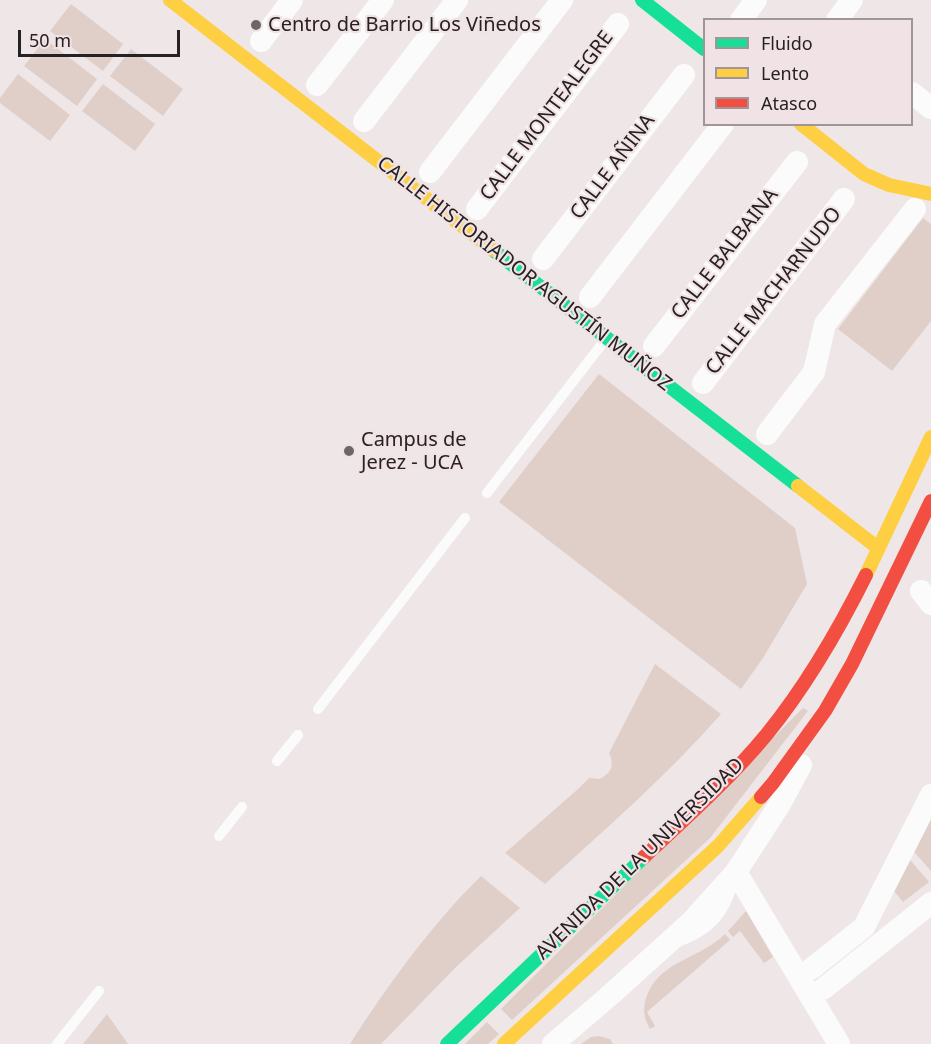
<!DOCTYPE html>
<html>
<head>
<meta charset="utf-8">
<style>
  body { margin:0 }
  #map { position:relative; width:931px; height:1044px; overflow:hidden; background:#eee6e7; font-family:"Noto Sans",sans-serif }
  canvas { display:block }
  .legend { position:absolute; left:703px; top:18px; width:210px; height:108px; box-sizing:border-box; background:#f1e3e5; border:2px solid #a09597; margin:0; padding:8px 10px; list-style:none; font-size:18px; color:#262122 }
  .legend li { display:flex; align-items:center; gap:12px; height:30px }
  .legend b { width:30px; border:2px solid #a09597 }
  .scale { position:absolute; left:18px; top:30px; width:162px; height:27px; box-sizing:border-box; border:3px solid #262122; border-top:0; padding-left:8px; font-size:18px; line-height:21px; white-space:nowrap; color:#262122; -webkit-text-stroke:4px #f1e3e5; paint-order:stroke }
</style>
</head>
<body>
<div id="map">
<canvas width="931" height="1044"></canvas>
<ul class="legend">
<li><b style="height:8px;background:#16e098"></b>Fluido</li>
<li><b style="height:8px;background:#ffcf43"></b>Lento</li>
<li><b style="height:8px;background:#f24e42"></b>Atasco</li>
</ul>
<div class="scale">50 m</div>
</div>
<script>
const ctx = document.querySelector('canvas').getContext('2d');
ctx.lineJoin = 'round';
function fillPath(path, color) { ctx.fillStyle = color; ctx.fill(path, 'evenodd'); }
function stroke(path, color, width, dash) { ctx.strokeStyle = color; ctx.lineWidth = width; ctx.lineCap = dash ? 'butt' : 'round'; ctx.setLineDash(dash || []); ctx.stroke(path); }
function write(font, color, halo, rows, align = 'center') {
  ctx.font = font + ' "Noto Sans",sans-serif'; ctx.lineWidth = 4.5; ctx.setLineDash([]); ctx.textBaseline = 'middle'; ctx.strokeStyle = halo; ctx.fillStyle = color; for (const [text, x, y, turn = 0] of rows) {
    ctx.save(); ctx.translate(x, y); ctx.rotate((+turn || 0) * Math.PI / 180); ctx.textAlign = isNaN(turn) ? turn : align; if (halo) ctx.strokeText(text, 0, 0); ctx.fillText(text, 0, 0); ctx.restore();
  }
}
fillPath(new Path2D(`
  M71 4 123 44 103 71 50 31Z
  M45 39 97 79 77 106 24 66Z
  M131 49 183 89 163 116 110 76Z
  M18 74 70 115 50 141 0 103V98Z
  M103 84 155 124 135 151 82 111Z
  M923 218 931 224V321L892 371 838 329Z
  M599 374 795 528 807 584 763 658 741 689 499 502Z
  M655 664 721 714C667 776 605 829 545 884L505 853 578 789 589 778 599 779C611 774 615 765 609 753Z
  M803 708 808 711 710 838 512 1020 501 1009Z
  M931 803V871L909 846Z
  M905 854 929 882 903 902 889 885Z
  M481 876 520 908 457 966 381 1044H350C387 986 432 924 481 876Z
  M746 911 773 957 764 963 740 931 733 937 728 931Z
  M725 934 730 940 647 1012 655 1026 650 1029C643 1017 642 1007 648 993 661 961 703 957 725 934Z
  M107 1014 128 1044H83Z
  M487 1022 499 1034 488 1044H465Z
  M599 1036 610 1039 613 1044H581L591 1037Z`), '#e0cfc9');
stroke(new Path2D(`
  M487 493 605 340
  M318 709 465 518
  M277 761 298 735
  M219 836 242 807
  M678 942C709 931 725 914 733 882
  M57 1044 99 991`), '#fcfbfb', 10);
stroke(new Path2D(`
  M741 20 756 0
  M837 20 852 0
  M261 41 292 0
  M317 85 383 0
  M912 93 931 108
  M364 121 457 0
  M430 172 562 0
  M477 209 618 24
  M543 259 684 75
  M590 297 723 124
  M654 346 797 162
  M703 383 844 199
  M767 434 814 372 825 324 915 209
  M921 591 931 604
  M736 872 839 1044
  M811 969 864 927 931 795
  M823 989 931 903
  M553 1044 608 997 690 923 736 872 780 804 801 765`), '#fcfbfb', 22);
stroke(new Path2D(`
  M642 0 704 49
  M493 250 798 486
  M447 1044 644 857`), '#16e098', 14);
stroke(new Path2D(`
  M170 0 493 250
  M801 124 864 174 889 185 931 194
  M798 486 878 548
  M866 575 931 437
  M504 1044 718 846 761 797`), '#ffcf43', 14);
stroke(new Path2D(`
  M761 797 773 783 825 711 852 664 931 501
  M644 857C686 818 730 779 767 734 806 686 838 631 866 575`), '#f24e42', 14);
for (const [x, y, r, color] of [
  [256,25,6,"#6c6667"],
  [349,451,6,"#6c6667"]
]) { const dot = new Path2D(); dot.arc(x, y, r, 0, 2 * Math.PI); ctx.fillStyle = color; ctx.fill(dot); stroke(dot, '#f1e3e5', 2); }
write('20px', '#262122', '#f1e3e5', [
  ["Centro de Barrio Los Viñedos",268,25],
  ["Campus de",361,440],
  ["Jerez - UCA",361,463]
], 'left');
write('20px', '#262122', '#f1e3e5', [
  ["CALLE MONTEALEGRE",547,116,-53],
  ["CALLE AÑINA",613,167,-53],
  ["CALLE BALBAINA",725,254,-52],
  ["CALLE HISTORIADOR AGUSTÍN MUÑOZ",524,274,38],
  ["CALLE MACHARNUDO",774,291,-52],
  ["AVENIDA DE LA UNIVERSIDAD",640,859,-44]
]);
</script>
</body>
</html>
